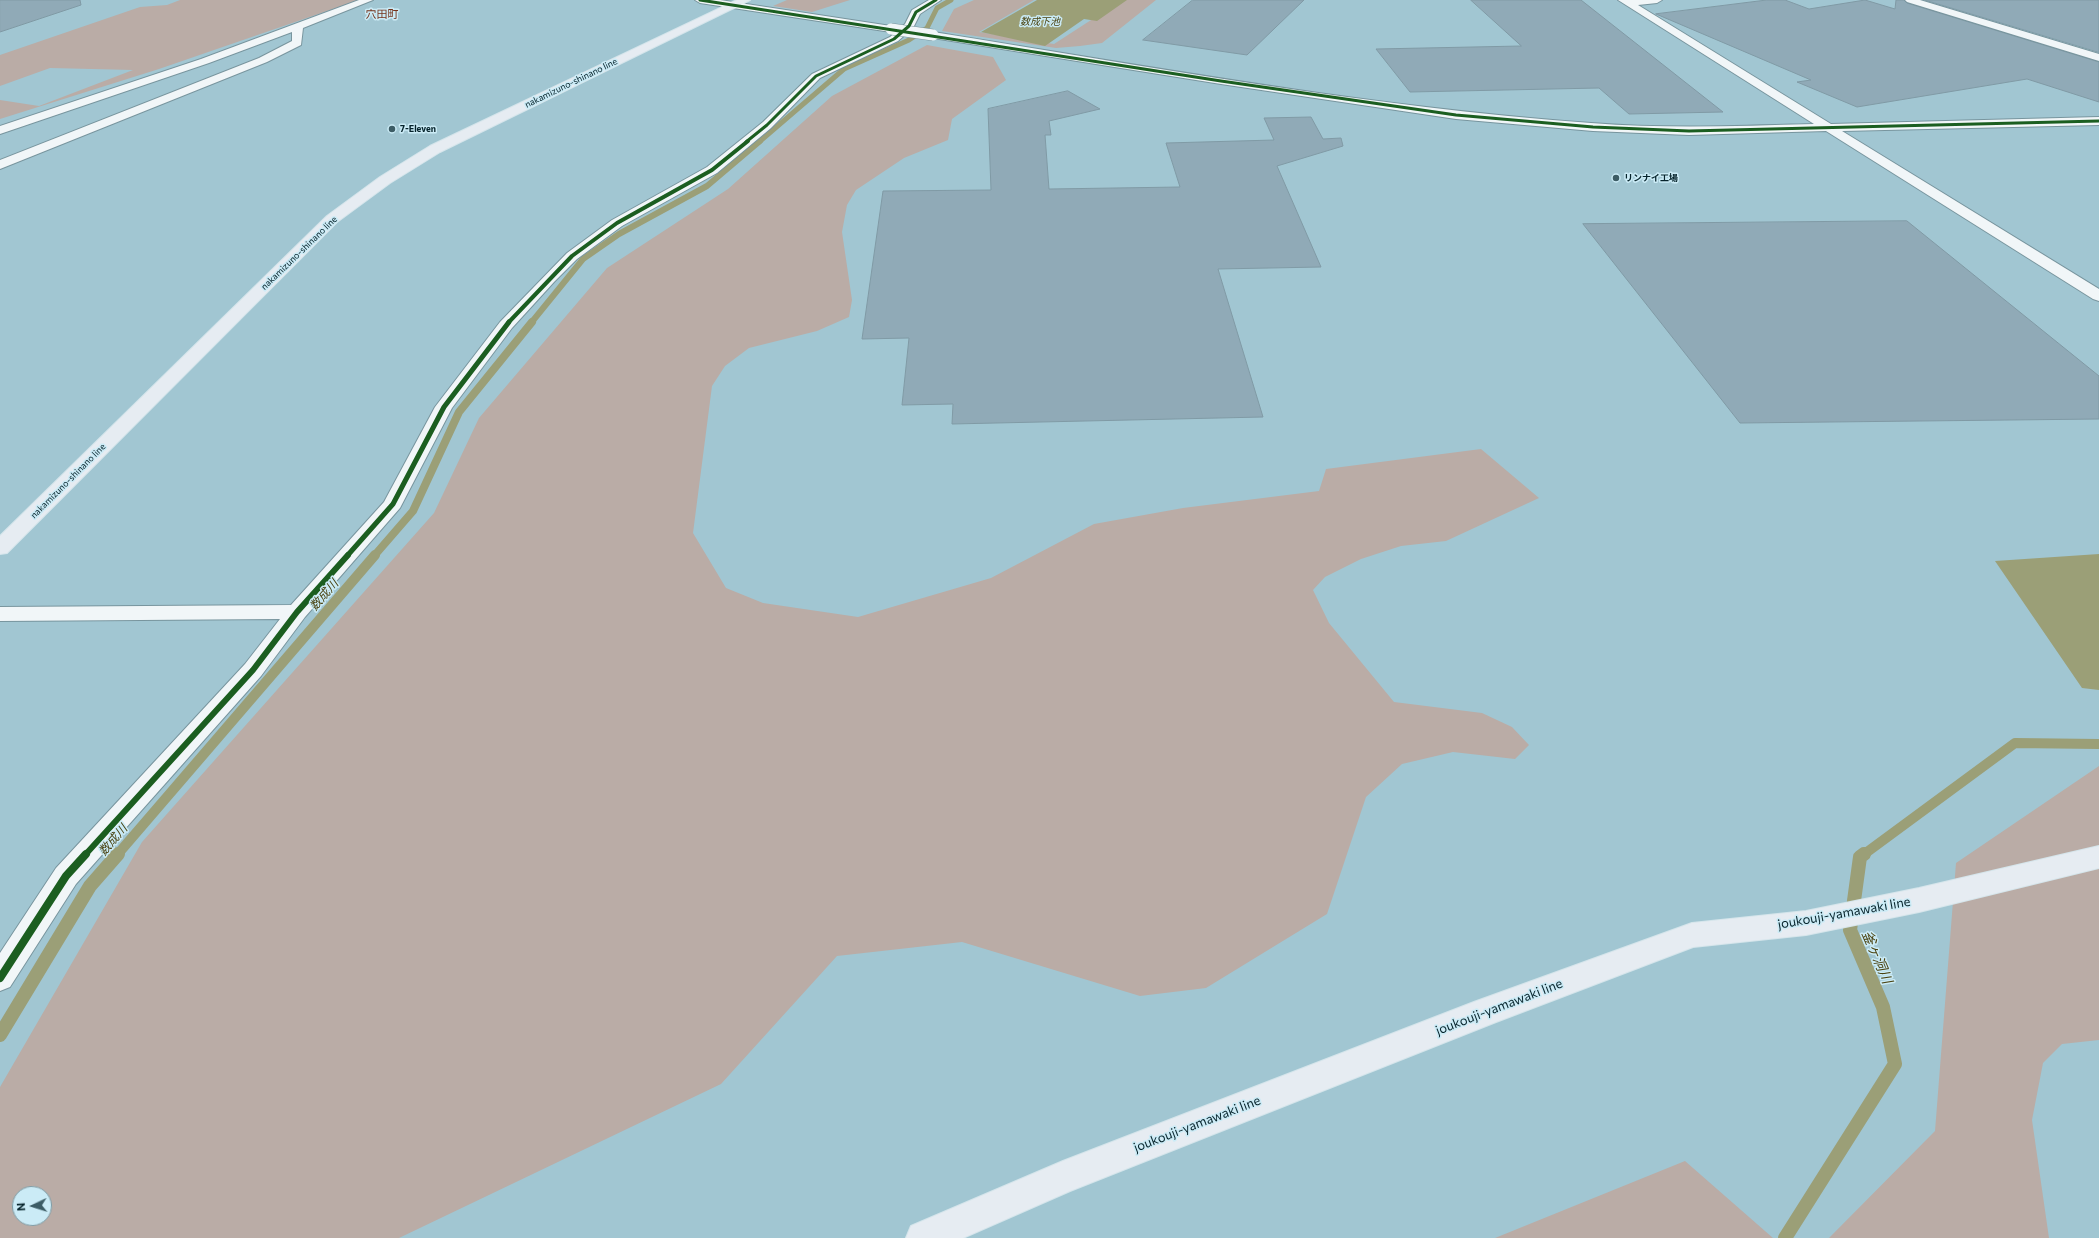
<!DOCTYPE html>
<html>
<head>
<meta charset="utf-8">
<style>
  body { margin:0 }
  #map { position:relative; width:2099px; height:1238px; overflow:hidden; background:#a1c6d2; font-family:Commissioner,sans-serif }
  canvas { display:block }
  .north { position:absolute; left:12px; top:1186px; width:40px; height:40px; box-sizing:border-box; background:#cbebf6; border:1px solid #7c9ba5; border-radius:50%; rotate:266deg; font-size:11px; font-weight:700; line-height:16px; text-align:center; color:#06232b }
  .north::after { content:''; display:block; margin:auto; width:14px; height:18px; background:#3c5c65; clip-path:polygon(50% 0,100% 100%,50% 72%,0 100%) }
</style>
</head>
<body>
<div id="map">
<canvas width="2099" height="1238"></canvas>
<div class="north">N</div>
</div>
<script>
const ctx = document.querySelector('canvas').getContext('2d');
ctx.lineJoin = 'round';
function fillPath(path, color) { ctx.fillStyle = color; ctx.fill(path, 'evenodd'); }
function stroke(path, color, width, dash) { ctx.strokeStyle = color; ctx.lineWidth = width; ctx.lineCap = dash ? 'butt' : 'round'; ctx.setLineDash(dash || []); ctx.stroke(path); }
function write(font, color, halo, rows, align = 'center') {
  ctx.font = font + ' Commissioner,"Noto Sans JP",sans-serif'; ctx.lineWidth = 3; ctx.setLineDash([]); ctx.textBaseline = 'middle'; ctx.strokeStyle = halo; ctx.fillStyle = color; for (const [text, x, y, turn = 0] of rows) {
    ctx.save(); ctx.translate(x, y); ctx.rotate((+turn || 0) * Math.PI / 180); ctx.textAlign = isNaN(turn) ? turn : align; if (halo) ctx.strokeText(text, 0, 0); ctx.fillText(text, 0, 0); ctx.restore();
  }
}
fillPath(new Path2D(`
  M180 0H359L159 69 0 119V100L39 106 133 70 50 68 0 86V55L140 7 167 5Z
  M787 0H850L812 12 773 6Z
  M974 0H1034L979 32 1054 44 1122 0H1156L1102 43 1080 46 1056 48 942 31 954 9Z
  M927 45 993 57 1006 80 952 119 948 140 904 158 856 190 847 205 842 232 852 300 849 317 817 331 749 348 725 366 712 386 693 533 726 588 763 603 858 617 991 578 1094 524 1183 508 1319 491 1326 469 1481 449 1539 498 1446 541 1401 546 1361 559 1325 577 1313 590 1329 623 1394 702 1482 713 1512 727 1529 745 1515 759 1453 752 1402 764 1366 797 1327 914 1206 988 1140 996 962 942 837 956 721 1084 399 1238H0V1087L142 842 434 513 479 418 607 268 728 189 832 96ZM20 1194H44V1218H20Z
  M2099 766V1040L2062 1044 2043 1063 2032 1120 2049 1238H1829L1935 1131 1956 863Z
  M1685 1161 1773 1238H1495Z`), '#baaca6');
fillPath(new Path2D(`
  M1037 0H1127L1097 21 1084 19 1045 46 981 32Z
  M2099 554V690L2082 688 1995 561Z`), '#9b9f77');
stroke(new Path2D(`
  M759 142 844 69 909 40 927 28 937 8 951 0`), '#9b9f77', 5);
stroke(new Path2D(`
  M531 323 583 259 619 234 707 186 760 141`), '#9b9f77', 6);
stroke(new Path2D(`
  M374 556 413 511 459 412 532 322`), '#9b9f77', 8);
stroke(new Path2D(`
  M117 855 375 555
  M1863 855 2015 743 2099 744`), '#9b9f77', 10);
stroke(new Path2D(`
  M0 1035 90 886 118 854
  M1785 1238 1895 1064 1883 1007 1850 930 1860 857 1864 854`), '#9b9f77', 14);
const building = new Path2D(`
  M0 0H80L81 5 0 32Z
  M1193 0H1304L1247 55 1143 40Z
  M1471 0H1581L1723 112 1629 114 1599 88 1410 92 1376 49 1521 46Z
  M1767 0H1785L1809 9 1865 0 1895 9 1896 0H1904L1907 3 2099 62V102L2027 79 1857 107 1797 82 1811 80 1656 14Z
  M1925 0H2099V52Z
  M1068 91 1100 109 1049 121 1051 135H1045L1049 189 1180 187 1166 143 1274 140 1264 118 1311 117 1323 139 1341 138 1343 146 1277 166 1321 267 1218 269 1263 417 952 424 953 404 902 405 909 338 862 339 883 191 991 190 988 109Z
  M1907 221 2099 376V419L1740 423 1583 224Z`);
fillPath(building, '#90aab7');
stroke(building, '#809aa5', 1);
const minor = new Path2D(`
  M359 0H373L303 28 301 45 267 62 0 169V160L259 58 292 41V32L209 63 0 134V126L201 59Z
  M695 0H720L891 26 896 29 891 32 700 3Z
  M929 0H941L920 14 913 28 898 41 820 78 771 128 717 173 622 226 577 259 554 282 512 328 452 408 400 508 305 617 261 676 76 884 10 987 0 991V953L56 868 245 664 280 619 0 621V607L291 605 384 502 435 407 500 322 567 253 612 220 707 167 763 122 812 74 890 37 905 24 912 10Z
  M1618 0H1662L1657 3 1638 5 1831 124 2099 117V125L1842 131 2099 289V301L2093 299 1826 131 1689 135 1593 131 1456 119 1221 84 933 38 928 35 933 32C1152 67 1370 107 1591 123 1666 129 1740 126 1814 124Z
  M1905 0H1920L2099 54V61L1907 2Z`);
const major = new Path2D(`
  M737 0H750L440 152 390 183 337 222 7 553 0 554V536L327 216 380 177 430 146Z
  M2099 846V868L1919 912 1806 935 1693 947 1496 1022 1070 1191 963 1238H906L911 1226 1063 1161 1474 1002 1692 923 1806 911 1919 888Z`);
stroke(minor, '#78959e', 2);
stroke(major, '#d5e5eb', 2);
fillPath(minor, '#f1f6f8');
fillPath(major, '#e6ecf2');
const minorBridge = new Path2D(`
  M891 29 933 35`);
stroke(minorBridge, '#78959e', 12, []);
stroke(minorBridge, '#f1f6f8', 11);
stroke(new Path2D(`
  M700 0 1221 81 1456 115 1593 127 1689 131 2099 121
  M746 142 767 125 816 76 894 39 909 26 916 12 936 0`), '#1b5e20', 3);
stroke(new Path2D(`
  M508 323 572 256 617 223 712 170 748 141`), '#1b5e20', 4);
stroke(new Path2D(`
  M347 556 393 504 444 407 509 322`), '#1b5e20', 5);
stroke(new Path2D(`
  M85 855 253 670 297 612 348 555`), '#1b5e20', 6);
stroke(new Path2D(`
  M0 978 66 876 86 854`), '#1b5e20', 8);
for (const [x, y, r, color] of [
  [392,129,4,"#3c5c65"],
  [1616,178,4,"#3c5c65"]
]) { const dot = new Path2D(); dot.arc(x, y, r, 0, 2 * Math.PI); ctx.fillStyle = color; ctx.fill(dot); stroke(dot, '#cbebf6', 1.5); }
write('9px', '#06232b', '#cbebf6', [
  ["nakamizuno-shinano line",571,83,-26],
  ["nakamizuno-shinano line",299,253,-44],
  ["nakamizuno-shinano line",68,481,-45]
]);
write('bold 9px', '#06232b', '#cbebf6', [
  ["7-Eleven",400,129],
  ["リンナイ工場",1624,178]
], 'left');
write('italic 10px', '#4a4210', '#cbebf6', [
  ["数成下池",1040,22]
]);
write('11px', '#76341c', '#cbebf6', [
  ["穴田町",382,14]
]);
write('italic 12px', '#4a4210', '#cbebf6', [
  ["数成川",324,595,-49],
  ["数成川",113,840,-49]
]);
write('13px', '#06232b', '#cbebf6', [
  ["joukouji-yamawaki line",1844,913,-10],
  ["joukouji-yamawaki line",1499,1007,-21],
  ["joukouji-yamawaki line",1197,1124,-21]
]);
write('italic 14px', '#4a4210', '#cbebf6', [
  ["釜ヶ洞川",1877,957,67]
]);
</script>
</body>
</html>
